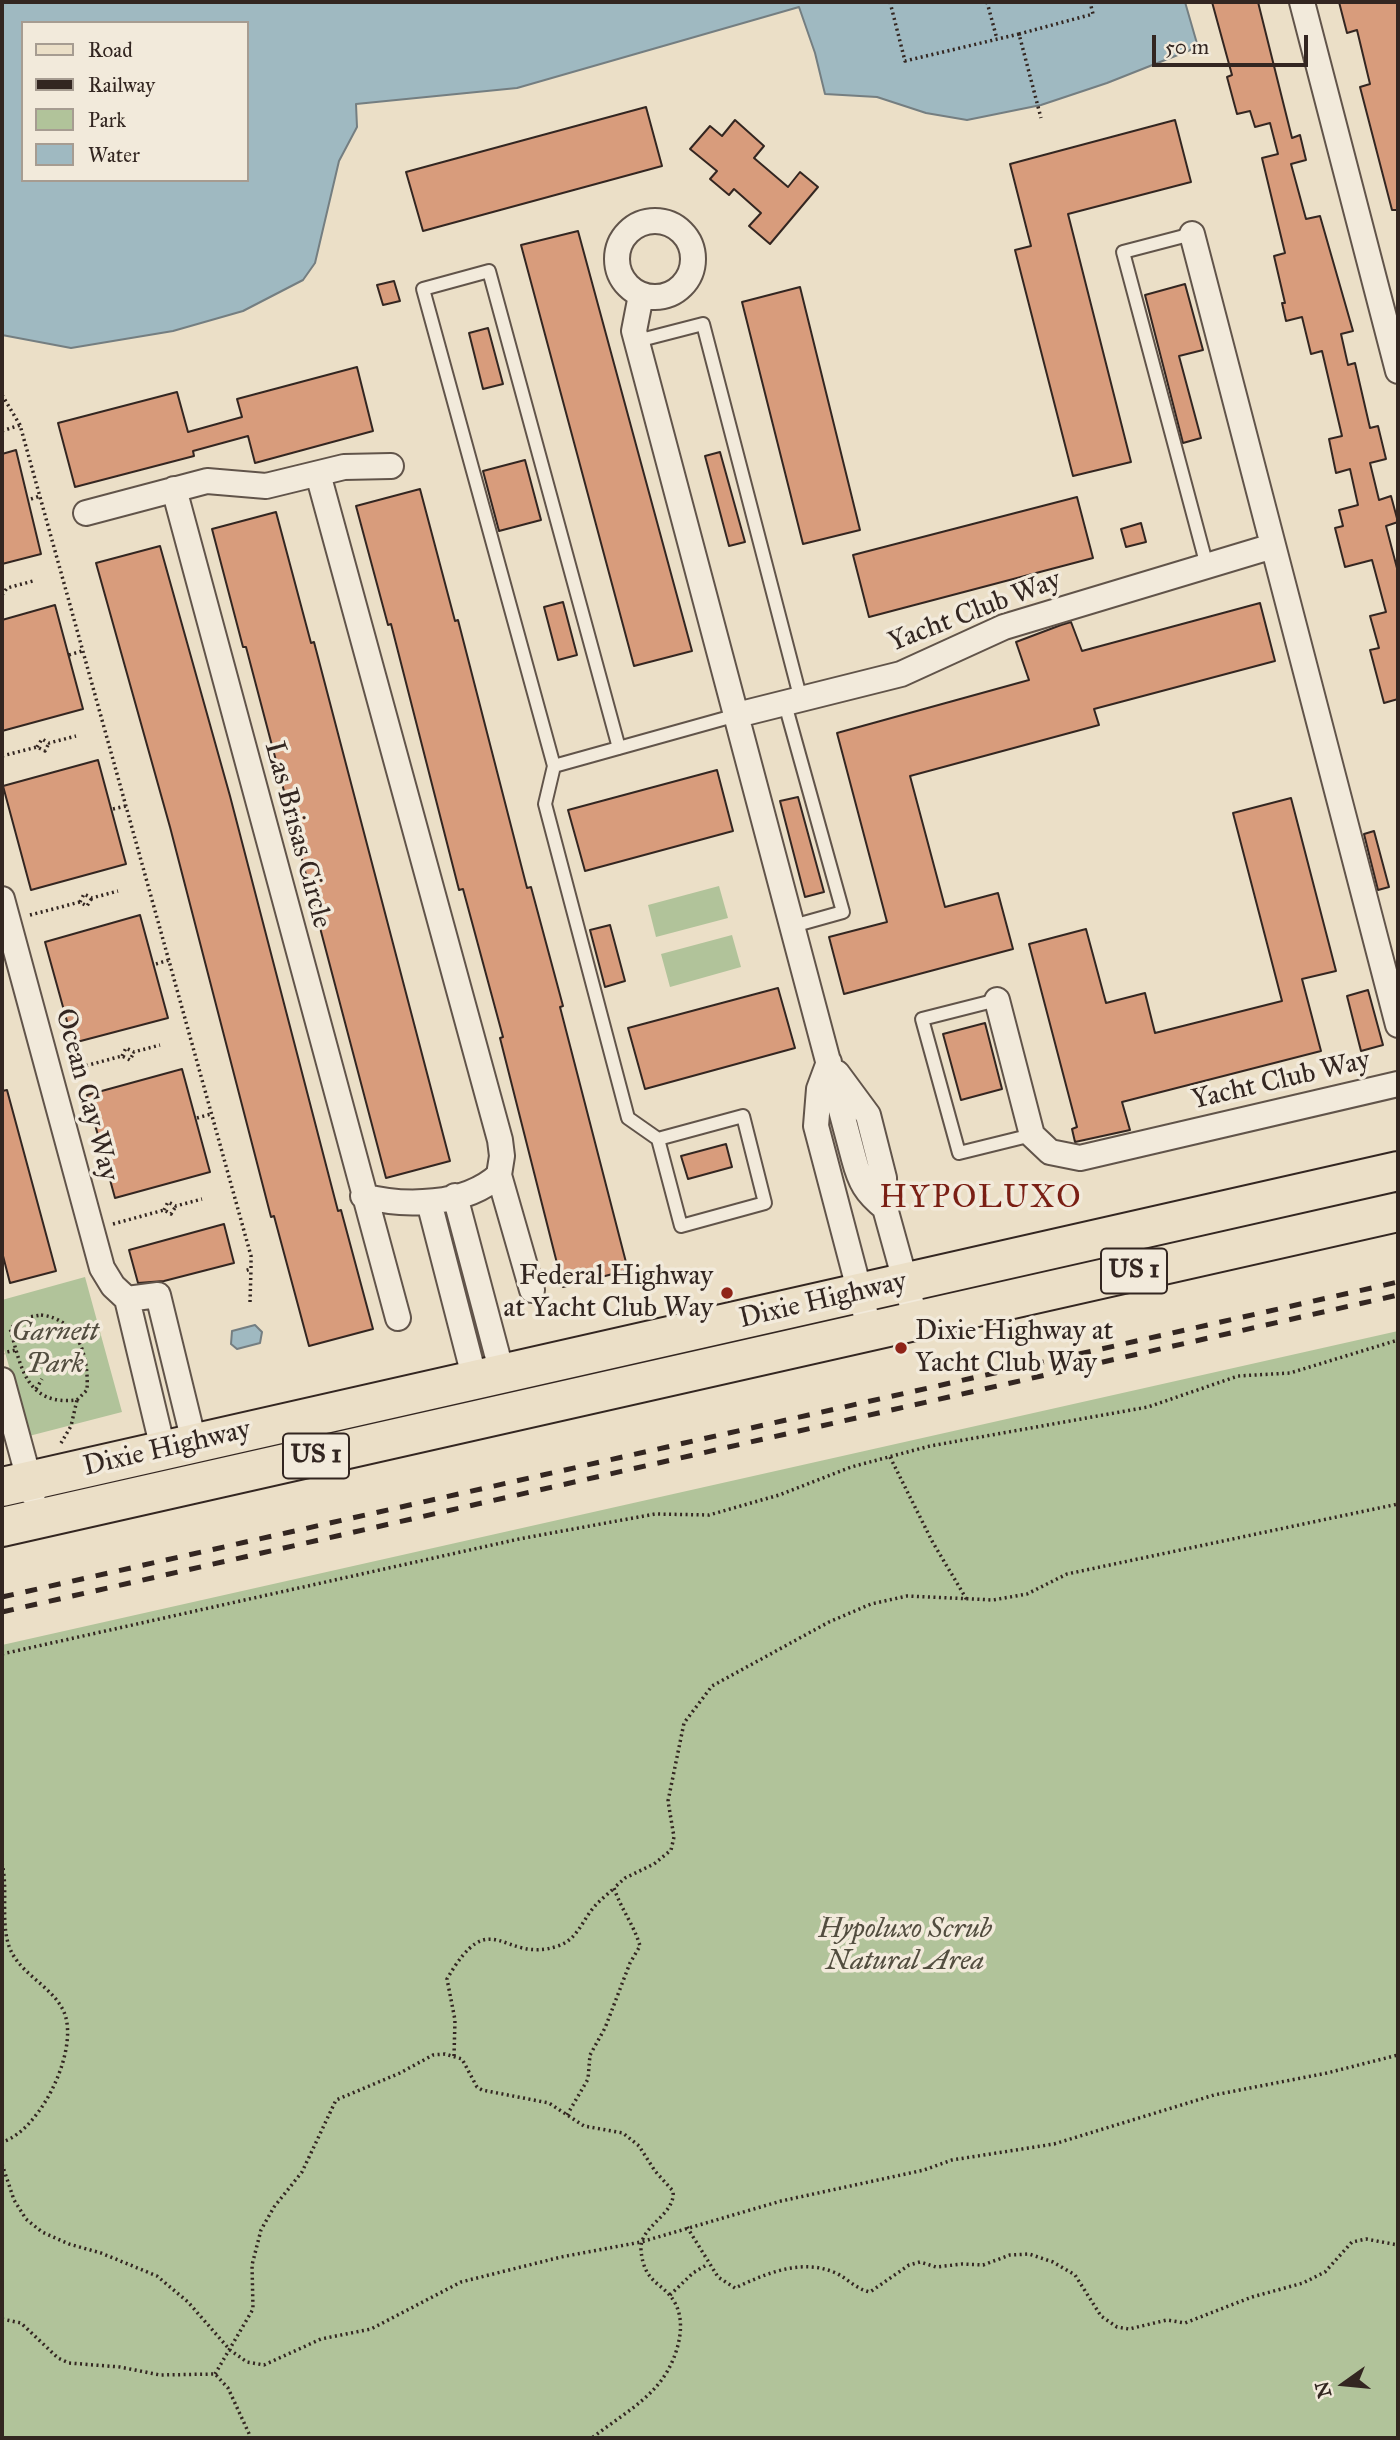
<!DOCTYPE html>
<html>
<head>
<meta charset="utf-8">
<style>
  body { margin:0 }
  #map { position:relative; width:1400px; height:2440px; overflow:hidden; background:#ebdfc7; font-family:"IM FELL Great Primer",serif }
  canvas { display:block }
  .frame { position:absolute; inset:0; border:4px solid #332621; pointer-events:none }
  .legend { position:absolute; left:21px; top:21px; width:228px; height:161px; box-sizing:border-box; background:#f2eadb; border:2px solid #a69c91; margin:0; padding:9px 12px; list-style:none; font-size:21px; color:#332621 }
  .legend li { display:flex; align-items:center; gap:14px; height:35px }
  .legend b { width:35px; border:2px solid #a69c91 }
  .north { position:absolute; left:1309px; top:2349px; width:70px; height:70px; -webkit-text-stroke:5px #f2eadb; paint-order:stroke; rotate:255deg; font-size:19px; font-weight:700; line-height:28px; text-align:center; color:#332621 }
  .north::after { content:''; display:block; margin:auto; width:24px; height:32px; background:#332621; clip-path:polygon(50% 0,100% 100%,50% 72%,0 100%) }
  .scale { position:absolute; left:1152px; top:35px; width:156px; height:32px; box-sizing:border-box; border:4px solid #332621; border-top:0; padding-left:9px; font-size:21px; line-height:24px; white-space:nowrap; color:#332621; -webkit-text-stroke:5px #f2eadb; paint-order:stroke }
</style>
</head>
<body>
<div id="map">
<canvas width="1400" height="2440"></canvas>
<div class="frame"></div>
<ul class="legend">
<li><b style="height:9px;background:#ebdfc7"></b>Road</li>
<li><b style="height:9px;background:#332621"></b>Railway</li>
<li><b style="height:19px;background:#b1c39a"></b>Park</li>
<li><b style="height:19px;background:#9fb9c1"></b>Water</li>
</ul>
<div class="north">N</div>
<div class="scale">50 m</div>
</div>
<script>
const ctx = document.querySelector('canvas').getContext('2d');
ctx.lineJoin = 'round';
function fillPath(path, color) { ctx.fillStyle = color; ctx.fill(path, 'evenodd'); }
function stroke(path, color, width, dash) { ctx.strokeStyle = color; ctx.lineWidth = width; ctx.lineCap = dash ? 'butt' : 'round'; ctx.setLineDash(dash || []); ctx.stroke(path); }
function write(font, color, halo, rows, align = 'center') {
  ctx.font = font + ' "IM FELL Great Primer",serif'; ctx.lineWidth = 7; ctx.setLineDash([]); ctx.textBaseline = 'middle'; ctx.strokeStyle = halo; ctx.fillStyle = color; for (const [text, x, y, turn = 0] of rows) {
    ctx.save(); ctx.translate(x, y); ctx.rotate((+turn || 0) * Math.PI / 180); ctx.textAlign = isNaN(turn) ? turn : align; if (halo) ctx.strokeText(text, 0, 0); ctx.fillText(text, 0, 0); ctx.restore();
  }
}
fillPath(new Path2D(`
  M719 886 728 918 656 937 648 905Z
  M732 935 741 967 670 987 661 954Z
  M85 1277 122 1412 29 1436 2 1342V1300Z
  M1398 1331V2438H2V1645Z`), '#b1c39a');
const water = new Path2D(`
  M2 2H1185L1198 47 1107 83 1041 105 967 120 926 113 877 97 825 94 815 53 799 7 517 88 356 104 357 127 339 161 315 263 303 280 243 311 173 331 71 348 2 335ZM23 23H247V180H23Z
  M255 1325 262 1332 260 1343 237 1349 231 1344 232 1331Z`);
fillPath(water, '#9fb9c1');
stroke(water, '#747e81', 2);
const building = new Path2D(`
  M1212 2H1258L1292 138 1300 135 1306 160 1291 164 1306 219 1320 216 1353 331 1341 334 1348 365 1355 363 1370 428 1378 426 1386 459 1370 463 1379 500 1391 496 1398 522 1386 526 1398 572V699L1384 703 1370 650 1379 648 1370 616 1386 612 1372 560 1345 567 1335 528 1343 526 1339 510 1358 505 1350 469 1336 473 1329 439 1342 436 1322 351 1311 354 1302 317 1286 321 1282 303H1285L1274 256 1285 253 1262 158 1278 154 1270 123 1255 127 1250 111 1237 114 1227 77 1232 75Z
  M1339 2H1398V210H1392L1360 87 1370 84 1357 30 1347 33Z
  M646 107 662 166 423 231 406 172Z
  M735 120 764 146 754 158 788 187 800 172 818 187 770 244 749 226 761 213 734 189 729 195 710 179 717 171 690 149 710 126 722 136Z
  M1175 120 1191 182 1068 214 1131 462 1073 476 1015 250 1031 246 1010 164Z
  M578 231 692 651 634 666 521 245Z
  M394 281 400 301 383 305 377 285Z
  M1185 284 1203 350 1179 356 1201 438 1183 443 1145 295Z
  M800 287 860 530 803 544 742 302Z
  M488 328 503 384 483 389 469 333Z
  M357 367 373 431 255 463 248 436 193 451 194 456 75 487 58 423 177 392 188 432 242 417 237 399Z
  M16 450 41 554 2 564V454Z
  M720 452 745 542 729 546 705 456Z
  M525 460 541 520 499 531 483 471Z
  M420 489 455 621 458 620 527 888 531 887 563 1006 560 1007 628 1270 563 1287 500 1038 503 1037 463 889 459 890 391 624 388 625 356 506Z
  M1077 497 1093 558 869 617 853 555Z
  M276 512 311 643 314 642 450 1161 386 1178 246 647H243L212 529Z
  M1141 523 1146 542 1126 547 1121 529Z
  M160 546 230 796 338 1211 341 1210 373 1329 309 1346 274 1216 271 1217 170 827 96 563Z
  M563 602 577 655 558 660 544 607Z
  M1260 603 1275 661 1094 709 1099 725 910 776 945 907 998 893 1013 949 844 994 829 937 887 922 837 733 1029 680 1016 642 1061 625 1071 622 1082 651Z
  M55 605 83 709 2 731V620Z
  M98 760 126 864 31 890 3 786Z
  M717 770 733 831 585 871 568 810Z
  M798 797 824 892 805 897 780 801Z
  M1291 798 1336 971 1302 979 1321 1051 1122 1102 1130 1130 1075 1142 1072 1129 1077 1127 1029 944 1086 929 1106 1003 1145 993 1155 1033 1282 1001 1233 813Z
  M1374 831 1389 887 1378 890 1364 834Z
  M140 915 168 1018 73 1043 45 942Z
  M610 925 625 981 605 987 590 930Z
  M778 988 795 1048 645 1089 628 1028Z
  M1368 990 1383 1045 1361 1051 1347 996Z
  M985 1023 1002 1089 961 1100 943 1034Z
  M182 1069 210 1172 115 1198 87 1095Z
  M7 1090 56 1271 10 1283 2 1252V1091Z
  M726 1144 732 1167 688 1179 681 1156Z
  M224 1224 234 1263 164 1281 138 1283 129 1250Z`);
fillPath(building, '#d89c7c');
stroke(building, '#332621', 2);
const service = new Path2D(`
  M1192 234 1123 252 1207 566
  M637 341 703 324 801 700
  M785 704 843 912 793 926
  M554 766 423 289 489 271 619 748
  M997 1000 922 1019 959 1153 1032 1135
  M658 1139 743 1116 765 1203 681 1226 658 1139 628 1118 545 804 554 766 737 715`);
const minor = new Path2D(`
  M1302 2 1398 371
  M617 259a38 38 0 1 1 76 0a38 38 0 1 1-76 0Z
  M1192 234 1398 1025
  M641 295 634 331 854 1159C860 1182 866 1193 885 1208
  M318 474 500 1140 502 1156 499 1175 532 1290
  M174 489 398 1318
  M86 513 207 481 266 486 344 467 391 466
  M737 715 901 674 1004 627 1273 546
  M2 899 102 1268 113 1286 127 1299 163 1449
  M997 1000 1032 1135 1050 1152 1080 1158 1398 1084
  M829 1062 819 1089 816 1126 870 1331
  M837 1073 868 1115 884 1178 885 1208 916 1320
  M363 1196C405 1207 465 1206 499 1175
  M455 1196 502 1373
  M429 1202 475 1380
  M127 1299 158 1295 194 1442
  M2 1380 33 1494`);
const primary = new Path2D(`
  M2 1487 1398 1171
  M2 1527 1398 1212`);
stroke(service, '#61544a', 16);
stroke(minor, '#61544a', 28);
stroke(primary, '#332621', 42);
stroke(new Path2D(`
  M890 2 905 61 1019 34 1041 118
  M987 2 997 39
  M1019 34 1093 14 1090 2
  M2 395 20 425 251 1256V1269L244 1271
  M2 431 20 425
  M31 499 40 496
  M2 595 7 588 33 581
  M69 655 82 651
  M37 747 42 739 49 743 76 736
  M2 756 37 747 45 751 49 743
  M113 809 126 806
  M80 902 84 894 92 898 118 891
  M30 915 80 902 87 906 92 898
  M156 964 169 960
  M122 1056 126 1048 134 1052 160 1045
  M70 1070 122 1056 130 1060 134 1052
  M197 1118 211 1114
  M164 1210 168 1202 176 1206 202 1199
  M113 1224 164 1210 171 1214 176 1206
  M250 1302 251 1269
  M41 1315C78 1319 89 1356 87 1390L77 1400C26 1406 21 1367 10 1328L29 1317Z
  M2 1353 16 1350
  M36 1389 42 1379
  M61 1443 71 1426 77 1400
  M890 1457 932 1541 967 1600
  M2 1654 519 1539 655 1514 709 1515 779 1495 851 1467 930 1446 1148 1407 1238 1376 1290 1373 1398 1340
  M2 1863C8 1889 1 1918 8 1943 16 1972 48 1983 62 2008 83 2044 41 2131 2 2142
  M454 2056 455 2020 447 1979C492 1901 502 1965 558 1946 577 1940 582 1921 594 1907 600 1900 608 1894 614 1888
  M567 2115 588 2079 590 2055 605 2028 630 1963 640 1946C634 1925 621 1909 614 1888L625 1878 654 1864 671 1850 674 1837 668 1801 684 1723 712 1686 829 1622 871 1604 907 1596 993 1600 1027 1594 1067 1574 1398 1504
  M2 2164 14 2200 26 2219 42 2232 69 2244 101 2253 157 2276 188 2302 230 2350 247 2362 264 2365 321 2339 371 2329 461 2282 561 2257 641 2242 781 2201 924 2170 952 2160 1054 2144 1214 2095 1327 2073 1398 2055
  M687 2227 718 2277 735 2288C767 2273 802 2258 836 2273 848 2279 856 2289 870 2292L909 2265 920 2262 936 2267 962 2264 983 2265 1010 2255 1029 2254 1053 2262 1075 2275 1101 2316 1117 2327 1129 2329 1167 2320 1185 2323 1252 2297 1303 2283 1325 2272 1352 2242 1366 2239 1398 2245
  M670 2295 693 2273 708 2264
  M2 2319 21 2323 58 2358 69 2363 120 2367 160 2375 215 2374 228 2388 251 2438
  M215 2374 253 2309 252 2265 261 2230 274 2207 302 2172 336 2100 400 2073 433 2055 445 2054 462 2059 477 2087 482 2090 549 2103 584 2126 623 2133 639 2146 655 2171 673 2191C676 2215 639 2226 641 2250 644 2285 664 2282 675 2303 689 2328 674 2368 655 2388 638 2407 612 2422 592 2438`), '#332621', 3.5, [2, 3.5]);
stroke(service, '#f2eadb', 12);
stroke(minor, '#f2eadb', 24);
stroke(primary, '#ebdfc7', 38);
stroke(new Path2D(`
  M2 1597 1398 1282
  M2 1612 1398 1295`), '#332621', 5, [12, 12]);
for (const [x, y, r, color] of [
  [727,1293,7,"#8f2418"],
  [901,1348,7,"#8f2418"]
]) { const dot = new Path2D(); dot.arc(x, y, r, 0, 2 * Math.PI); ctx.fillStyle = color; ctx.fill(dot); stroke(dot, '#f2eadb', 2.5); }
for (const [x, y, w] of [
  [1134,1271,66],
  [316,1456,66]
]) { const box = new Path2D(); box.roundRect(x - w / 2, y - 22.5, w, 45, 5); ctx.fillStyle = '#f2eadb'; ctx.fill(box); stroke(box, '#332621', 2); }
write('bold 26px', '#332621', null, [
  ["US 1",1134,1271],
  ["US 1",316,1456]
]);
write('28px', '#332621', '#f2eadb', [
  ["Yacht Club Way",975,612,-21],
  ["Las Brisas Circle",297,835,75],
  ["Yacht Club Way",1281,1081,-13],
  ["Ocean Cay Way",86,1095,75],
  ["Dixie Highway",823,1301,-13],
  ["Dixie Highway",167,1449,-13]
]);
write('28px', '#332621', '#f2eadb', [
  ["Federal Highway",713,1277],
  ["at Yacht Club Way",713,1309],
  ["Dixie Highway at",915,1332,"left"],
  ["Yacht Club Way",915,1364,"left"]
], 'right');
write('italic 28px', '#524d3f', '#f2eadb', [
  ["Garnett",55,1333],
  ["Park",55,1365],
  ["Hypoluxo Scrub",905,1930],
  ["Natural Area",905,1962]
]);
ctx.letterSpacing = '2px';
write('32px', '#7a1f14', '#f2eadb', [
  ["HYPOLUXO",981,1199]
]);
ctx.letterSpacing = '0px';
</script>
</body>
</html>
